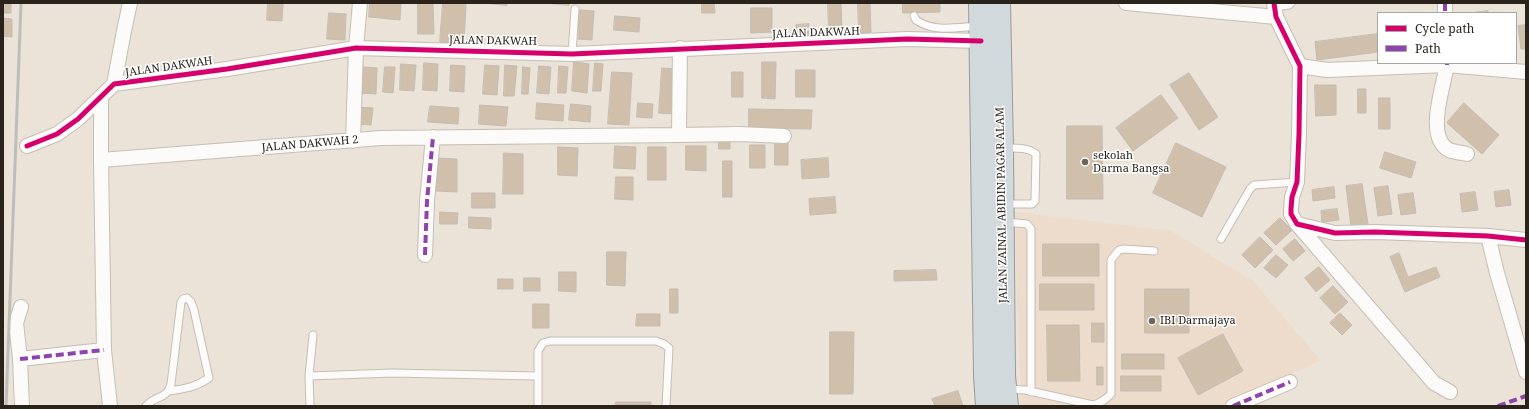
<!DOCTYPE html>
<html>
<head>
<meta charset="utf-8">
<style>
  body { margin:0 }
  #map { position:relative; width:1529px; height:409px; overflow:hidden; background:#ebe2d8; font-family:"Noto Serif",serif }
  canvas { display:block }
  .frame { position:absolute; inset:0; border:4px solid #29231c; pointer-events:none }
  .legend { position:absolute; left:1377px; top:12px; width:140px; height:52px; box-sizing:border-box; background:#fff; border:1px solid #a9a7a4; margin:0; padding:5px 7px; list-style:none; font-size:12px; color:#29231c }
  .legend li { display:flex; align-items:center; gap:8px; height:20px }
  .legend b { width:20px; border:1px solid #a9a7a4 }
</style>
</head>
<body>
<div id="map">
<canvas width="1529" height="409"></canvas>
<div class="frame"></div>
<ul class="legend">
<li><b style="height:5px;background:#d6006c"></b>Cycle path</li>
<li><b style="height:5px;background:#8e44ad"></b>Path</li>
</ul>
</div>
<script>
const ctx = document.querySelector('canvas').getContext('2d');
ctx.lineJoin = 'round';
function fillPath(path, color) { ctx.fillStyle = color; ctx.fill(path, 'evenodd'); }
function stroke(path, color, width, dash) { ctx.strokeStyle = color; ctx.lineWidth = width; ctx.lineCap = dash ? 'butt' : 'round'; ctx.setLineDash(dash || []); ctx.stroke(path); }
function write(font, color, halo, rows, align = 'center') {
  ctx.font = font + ' "Noto Serif",serif'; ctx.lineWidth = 3; ctx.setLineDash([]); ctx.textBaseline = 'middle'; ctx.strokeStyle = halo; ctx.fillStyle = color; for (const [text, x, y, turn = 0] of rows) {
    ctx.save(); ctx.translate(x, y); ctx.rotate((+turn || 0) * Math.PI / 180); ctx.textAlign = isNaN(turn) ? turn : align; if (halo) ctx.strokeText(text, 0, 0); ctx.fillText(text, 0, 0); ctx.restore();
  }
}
fillPath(new Path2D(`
  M1014 212 1171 231 1253 281 1321 361 1219 406H1021Z`), '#eddccb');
const building = new Path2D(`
  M3 3H11V13H3Z
  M268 3H283L282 21 267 20Z
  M370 3H401L400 20 369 17Z
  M418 3H433L434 34H418Z
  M443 3H466L464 44 440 42Z
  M482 3H507V5Z
  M547 3H569V5Z
  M702 3H714L715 13H702Z
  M828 3H841L842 30H829Z
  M858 3H870L871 32 859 33Z
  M903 3H940V12L903 13Z
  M751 8H772V32L751 33Z
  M580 10 594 11 592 40 578 39Z
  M1488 11V13H1470Z
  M329 13 346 14 345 40 327 39Z
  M615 16 640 18 639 32 614 30Z
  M3 18 12 19V37L3 36Z
  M809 24V39L796 40V25Z
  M1526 25V49H1521L1518 26Z
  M1378 34V52L1317 60 1315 42Z
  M574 62 589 64 587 93 572 91Z
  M762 62H776L775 99 762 98Z
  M424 63 438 64 437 91 423 90Z
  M595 63 603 64 601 91H593Z
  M401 64 416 65 414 91 400 90Z
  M451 65 465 66 464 92 450 91Z
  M485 65 499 66 497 95 483 94Z
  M505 65 517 66 514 96H504Z
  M539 66 551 67 549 94 537 93Z
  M559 66 568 67 566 93H558Z
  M363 67 377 68 376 94 361 93Z
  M385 67H395L393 93 383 92Z
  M523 67 530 68 528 94H522Z
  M662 68 677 69 675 114 659 113Z
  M796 70H815V97H796Z
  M612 72 632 73 629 125 608 124Z
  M732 72H743V97H732Z
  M1189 73 1218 117 1199 130 1170 85Z
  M1315 85H1336V115L1316 116Z
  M1358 89H1366V113H1358Z
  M1161 95 1178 118 1133 151 1116 128Z
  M1379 98H1390V129H1379Z
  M537 103 564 105 563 121 536 119Z
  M638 103 653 104 652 118 637 117Z
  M1464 103 1499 135 1482 154 1447 123Z
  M571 104 591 106 590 122 569 120Z
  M480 105 508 107 506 126 479 124Z
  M430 106 459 108 458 124 428 122Z
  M356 107 373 108 371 125 354 124Z
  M749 109 812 110 811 129 749 128Z
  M1067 126H1102L1103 199H1067Z
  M719 139 730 140V149H719Z
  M775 142H788V165H775Z
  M1176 143 1226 167 1202 217 1153 193Z
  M750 145H765V168H750Z
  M615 146 636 147 635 169 614 168Z
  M686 146H706V171L686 170Z
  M558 147 578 148 577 176 558 175Z
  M648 147H666V180H648Z
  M1385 152 1416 162 1411 178 1380 168Z
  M504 153 523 154V194H503Z
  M436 158 457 159V192L436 191Z
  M828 158 829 177 802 179 801 160Z
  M723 161H732V197H723Z
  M616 177H633V200L615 199Z
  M1362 184 1368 224 1351 226 1346 186Z
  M1388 186 1392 214 1378 216 1374 188Z
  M1334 187 1335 198 1313 201 1312 190Z
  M1509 190 1511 205 1496 207 1494 192Z
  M1475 192 1478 210 1462 212 1460 194Z
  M472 193H495V208H472Z
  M1413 193 1416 213 1401 215 1398 195Z
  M835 197 836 213 810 215 809 199Z
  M1337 209 1339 220 1322 222 1321 211Z
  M440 212 458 213 457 224H440Z
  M469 217 491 218V229L469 228Z
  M1280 218 1292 230 1276 245 1264 233Z
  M1260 237 1273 250 1255 268 1242 255Z
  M1295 239 1305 251 1293 261 1283 249Z
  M1043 244H1099V276H1043Z
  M607 252H626L625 286 607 285Z
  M1399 253 1408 277 1436 267 1440 277 1405 292 1390 257Z
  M1276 255 1288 265 1276 278 1264 268Z
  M1319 267 1330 280 1316 292 1305 278Z
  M936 270 937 280 894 281V271Z
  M559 272H576V292L559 291Z
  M524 278H540V291H524Z
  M498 279H513V289H498Z
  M1040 284H1094V310H1040Z
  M1333 286 1348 302 1335 314 1320 298Z
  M670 289H678V313H670Z
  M1145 289H1189V333H1145Z
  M533 304H549V328H533Z
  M1340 313 1352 325 1342 335 1330 323Z
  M637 314H660V326H636Z
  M1092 323H1104V342H1092Z
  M1047 325H1079L1080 381H1048Z
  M830 332H854L853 394H830Z
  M1223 334 1243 371 1198 395 1178 358Z
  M1122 354H1164V369H1122Z
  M1097 367H1103V385H1097Z
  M1121 376H1161V391H1121Z
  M958 391 963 406H935L932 399Z
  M616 402H651V406H615Z`);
fillPath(building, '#d0bfab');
stroke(building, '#c3bcb4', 1);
const service = new Path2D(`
  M1274 7 1289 5 1291 3
  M914 16 916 20C934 33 958 27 979 26
  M572 54 575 9
  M1004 204H1032L1035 201 1036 154C1028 147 1015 148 1004 148
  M1005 222 1027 224 1031 229V392
  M1221 239 1250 189 1254 185 1297 182
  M309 376 313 335
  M1007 389 1025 390 1093 405C1101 403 1105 400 1111 394V260L1119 250 1124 249 1154 251
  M146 406C155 395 167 400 171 384L181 302 183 299 187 298 191 302 194 310 209 378C196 387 184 389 169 391
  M310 406 309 376 392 373 537 376
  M538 406V351L543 343 550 341H656L664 344 669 348 666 406`);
const minor = new Path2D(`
  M1126 3 1276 17
  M1274 3 1276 17 1300 66 1299 134 1297 182 1292 197 1291 209V214L1297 224 1335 233 1375 232 1488 236 1526 240
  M1445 3V13
  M1447 63C1445 84 1424 136 1449 150 1454 152 1462 153 1467 154
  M1300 66 1327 70 1447 65 1526 72
  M114 84 124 31 130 3
  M101 97V160L104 350 110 406
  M679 135 739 134 784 136
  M353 141 356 48 360 3
  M27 146 57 134 78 119 114 84 227 69 356 48 572 54 907 39 981 41
  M101 160 381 138 679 135 680 48
  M1297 224 1434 383 1450 392
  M1488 236 1497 273 1526 372
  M425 255 427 201 433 137
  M21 307 16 323 20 359 22 406
  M20 359 104 350
  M1233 406 1290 382`);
const trunk = new Path2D(`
  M980 3 985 376 987 406
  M999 3 1002 148 1004 376 1007 406`);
stroke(service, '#c4beb6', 9);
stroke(minor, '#c4beb6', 16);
stroke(trunk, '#959c9c', 24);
stroke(service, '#fcfbf9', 7);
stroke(minor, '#fcfbf9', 14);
stroke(trunk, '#d2d9dc', 22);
stroke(new Path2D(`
  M6 406 21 3`), '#bfbdb9', 3);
stroke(new Path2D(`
  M1445 3V13
  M1447 63V65
  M425 255 427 201 433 137
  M20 359 104 350
  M1233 406 1290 382
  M1498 406 1526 396`), '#8e44ad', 4, [8, 4]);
stroke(new Path2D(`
  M1274 3 1276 17 1300 66 1299 134 1297 182 1292 197 1291 209V214L1297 224 1335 233 1375 232 1488 236 1526 240
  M27 146 57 134 78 119 114 84 227 69 356 48 572 54 907 39 981 41`), '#d6006c', 5);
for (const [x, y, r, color] of [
  [1085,162,4,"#6d665e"],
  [1152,321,4,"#6d665e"]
]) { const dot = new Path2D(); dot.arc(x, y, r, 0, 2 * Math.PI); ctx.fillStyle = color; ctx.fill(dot); stroke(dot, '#fff', 1.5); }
write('11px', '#29231c', '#fff', [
  ["JALAN DAKWAH",816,33,-2],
  ["JALAN DAKWAH",493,41,1],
  ["JALAN DAKWAH",169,67,-8],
  ["JALAN DAKWAH 2",310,144,-5],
  ["JALAN ZAINAL ABIDIN PAGAR ALAM",1002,205,-91]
]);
write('11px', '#29231c', '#fff', [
  ["sekolah",1093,156],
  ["Darma Bangsa",1093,169],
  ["IBI Darmajaya",1160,321]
], 'left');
</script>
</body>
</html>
